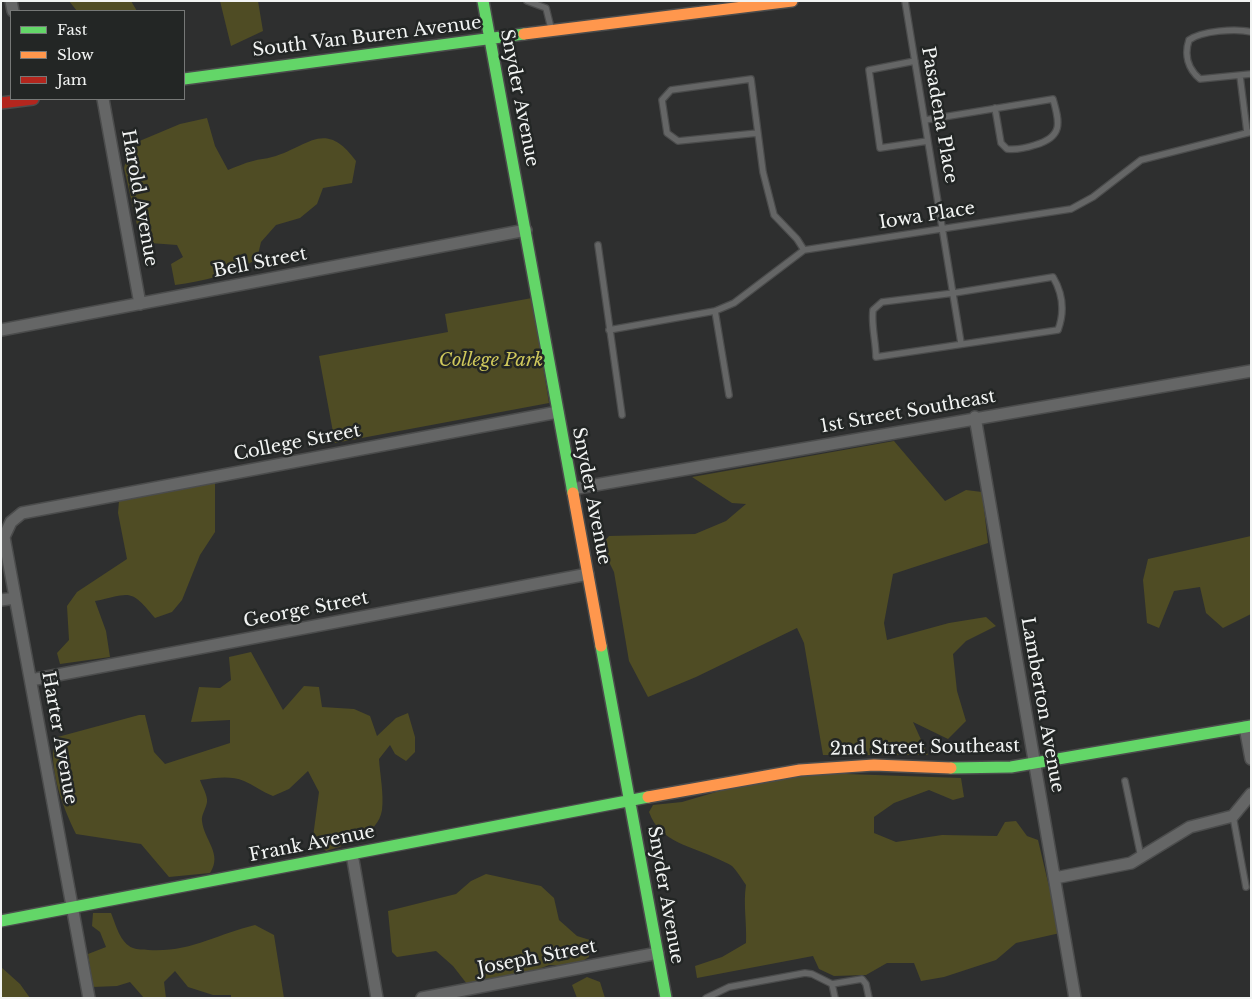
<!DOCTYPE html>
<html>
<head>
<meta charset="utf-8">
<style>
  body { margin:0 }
  #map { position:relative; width:1252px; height:999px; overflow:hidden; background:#2e2f2f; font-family:"Libre Baskerville",serif }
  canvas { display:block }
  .frame { position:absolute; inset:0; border:2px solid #f2f4f3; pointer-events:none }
  .legend { position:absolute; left:10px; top:10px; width:175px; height:90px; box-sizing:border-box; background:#232625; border:1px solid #767877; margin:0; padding:6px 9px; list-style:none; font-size:15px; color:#f2f4f3 }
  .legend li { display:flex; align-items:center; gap:10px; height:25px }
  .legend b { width:25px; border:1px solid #767877 }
</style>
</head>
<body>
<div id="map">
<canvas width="1252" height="999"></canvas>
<div class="frame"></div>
<ul class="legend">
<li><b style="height:6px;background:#63d668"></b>Fast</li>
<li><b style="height:6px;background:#ff974d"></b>Slow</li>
<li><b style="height:6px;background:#b3261e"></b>Jam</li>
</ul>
</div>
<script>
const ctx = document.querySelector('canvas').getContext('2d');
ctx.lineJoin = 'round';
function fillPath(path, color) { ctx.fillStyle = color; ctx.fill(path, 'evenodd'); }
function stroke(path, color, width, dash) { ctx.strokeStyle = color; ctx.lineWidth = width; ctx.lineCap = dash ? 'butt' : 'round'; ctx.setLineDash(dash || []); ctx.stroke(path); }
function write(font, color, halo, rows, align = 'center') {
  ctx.font = font + ' "Libre Baskerville",serif'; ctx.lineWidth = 5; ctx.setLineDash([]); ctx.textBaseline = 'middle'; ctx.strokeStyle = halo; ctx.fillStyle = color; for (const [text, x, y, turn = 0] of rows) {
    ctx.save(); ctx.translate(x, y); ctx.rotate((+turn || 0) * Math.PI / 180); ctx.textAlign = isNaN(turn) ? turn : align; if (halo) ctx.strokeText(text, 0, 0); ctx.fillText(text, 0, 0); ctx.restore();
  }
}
fillPath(new Path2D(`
  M69 1H131L137 11H77Z
  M220 1H258L263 31 231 46Z
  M207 118 215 146 228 170C236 167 244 163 253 161 259 159 266 159 272 157 308 147 325 118 356 161L352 183 323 188 317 204 300 218 276 225 261 242 257 259C232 275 203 281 175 285L171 264 183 257 177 245 150 243 140 238 124 168 130 145 180 124Z
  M532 298 549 403 335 443 319 356 448 332 445 314Z
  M894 441 945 501 966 490 982 492 988 543 893 574 884 623 887 640 949 623 986 617 996 626 966 641 953 654 957 691 966 721 948 739 913 722 928 755H823L804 643 797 628 696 677 648 697 629 661 614 572 601 546 609 536 695 534 726 521 746 504 732 503 692 477Z
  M215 482V532L200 555 182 600 172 612 155 618C130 588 132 593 95 601L106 631 110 657 60 664 57 653 69 640 67 606 77 592 127 559 118 513 119 501Z
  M1251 536V614L1223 628 1206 613 1200 587 1174 591 1159 628 1147 623 1143 580 1148 559Z
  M251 652 283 710 304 686 319 687 322 707 354 709 370 716 377 736 396 718 408 713 415 737V752L406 761 395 754 390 745 379 759C380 775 384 794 382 810 378 835 347 845 326 851L313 837 319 792 308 771 289 789 273 796C262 792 254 785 244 781 230 775 215 778 200 780 202 786 208 796 207 802 206 809 201 815 202 821 204 840 223 854 210 873L169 877 141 844 76 834C62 805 49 771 54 738L139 715H145L154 752 165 764 230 743V720L191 722 199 687 220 688 231 680 229 657Z
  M818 773 961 778 964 797 953 800 929 790 894 803 874 817V833L896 842 942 835 997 836 1005 822 1016 821 1027 836 1038 840 1060 933 1016 943 996 960 944 977 921 981 914 963H887L866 975 834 976 819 969 813 956 697 978 695 966 722 957 746 943C747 923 743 904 746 885 742 879 737 871 732 866 728 863 722 861 718 859 692 846 660 843 649 812L653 805 682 802 723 790Z
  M486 874 541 886 554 898 559 920 577 936 590 940 589 957 574 966 549 965 529 973 467 984 453 966 436 951 397 957 392 952 388 911 456 894 471 881Z
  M93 913H111C116 925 120 943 133 948 137 950 144 949 148 950 189 953 217 934 255 925L274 935 284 998H231V995H213L188 987 175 971 164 982 166 998H144L130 982 117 986 93 987 88 954 106 947 100 932 92 926Z
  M1 967 20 984 30 998H1Z
  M587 977 600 982 605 998H577L572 985Z`), '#4f4c24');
const lane = new Path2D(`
  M527 1 546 8 551 28
  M905 1 961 343
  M1251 32C1236 28 1201 31 1189 40 1184 55 1188 69 1200 79L1251 74
  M915 61 869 70 880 148 928 141
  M1240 76 1247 132
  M925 120 1053 99C1060 123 1063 137 1035 145 1026 148 1016 150 1007 149L1001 143 995 108
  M758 133 678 141 667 133 662 100 671 90 751 79 763 172 774 215 797 239 804 250
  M598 245 622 415
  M1053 277C1063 294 1065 311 1058 330L876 357C876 342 871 325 873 310L882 302 954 293Z
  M715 311 729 395
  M609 330 715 311 734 303 804 250 1071 209 1093 197 1141 160 1251 132
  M1125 781 1141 857
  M1233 816 1246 887
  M832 984 835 998
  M706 998 729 987 805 973 812 974 832 984 862 979 866 984 869 998`);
const street = new Path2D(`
  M11 1 13 11
  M103 99 140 304
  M1 330 526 230
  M975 417 1075 998
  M572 489 1251 371
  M1 600 15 598
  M31 680 588 574
  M1245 727 1251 759
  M352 854 377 998
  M1055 878 1131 863 1190 827 1233 816 1251 794
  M89 998 4 537 11 522 22 513 558 412
  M422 998 658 953`);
const fast = new Path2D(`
  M483 1 573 493
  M184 79 524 34
  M601 646 666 998
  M951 768 1011 767 1251 726
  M1 921 648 797`);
const slow = new Path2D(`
  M524 34 792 1
  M573 493 601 646
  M648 797 800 770 874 765 951 768`);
const jam = new Path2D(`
  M1 103 33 99`);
stroke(lane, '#4b4c4c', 8);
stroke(street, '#4b4c4c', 14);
stroke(fast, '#4b4c4c', 14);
stroke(slow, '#4b4c4c', 14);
stroke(jam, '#4b4c4c', 14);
stroke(lane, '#656666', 5.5);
stroke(street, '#656666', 11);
stroke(fast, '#63d668', 11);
stroke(slow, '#ff974d', 11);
stroke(jam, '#b3261e', 11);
write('18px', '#f2f4f3', '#232625', [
  ["South Van Buren Avenue",367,37,-7],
  ["Snyder Avenue",519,98,79],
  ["Pasadena Place",939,115,80],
  ["Harold Avenue",139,198,80],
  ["Iowa Place",927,216,-9],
  ["Bell Street",260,263,-11],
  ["1st Street Southeast",908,412,-10],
  ["College Street",297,443,-11],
  ["Snyder Avenue",591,496,79],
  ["George Street",306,610,-11],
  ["Lamberton Avenue",1042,705,80],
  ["Harter Avenue",59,738,80],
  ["2nd Street Southeast",925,748,-1],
  ["Frank Avenue",312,844,-11],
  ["Snyder Avenue",665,895,80],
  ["Joseph Street",537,958,-11]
]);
write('italic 18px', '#cfc85b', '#232625', [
  ["College Park",491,361]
]);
</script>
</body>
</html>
